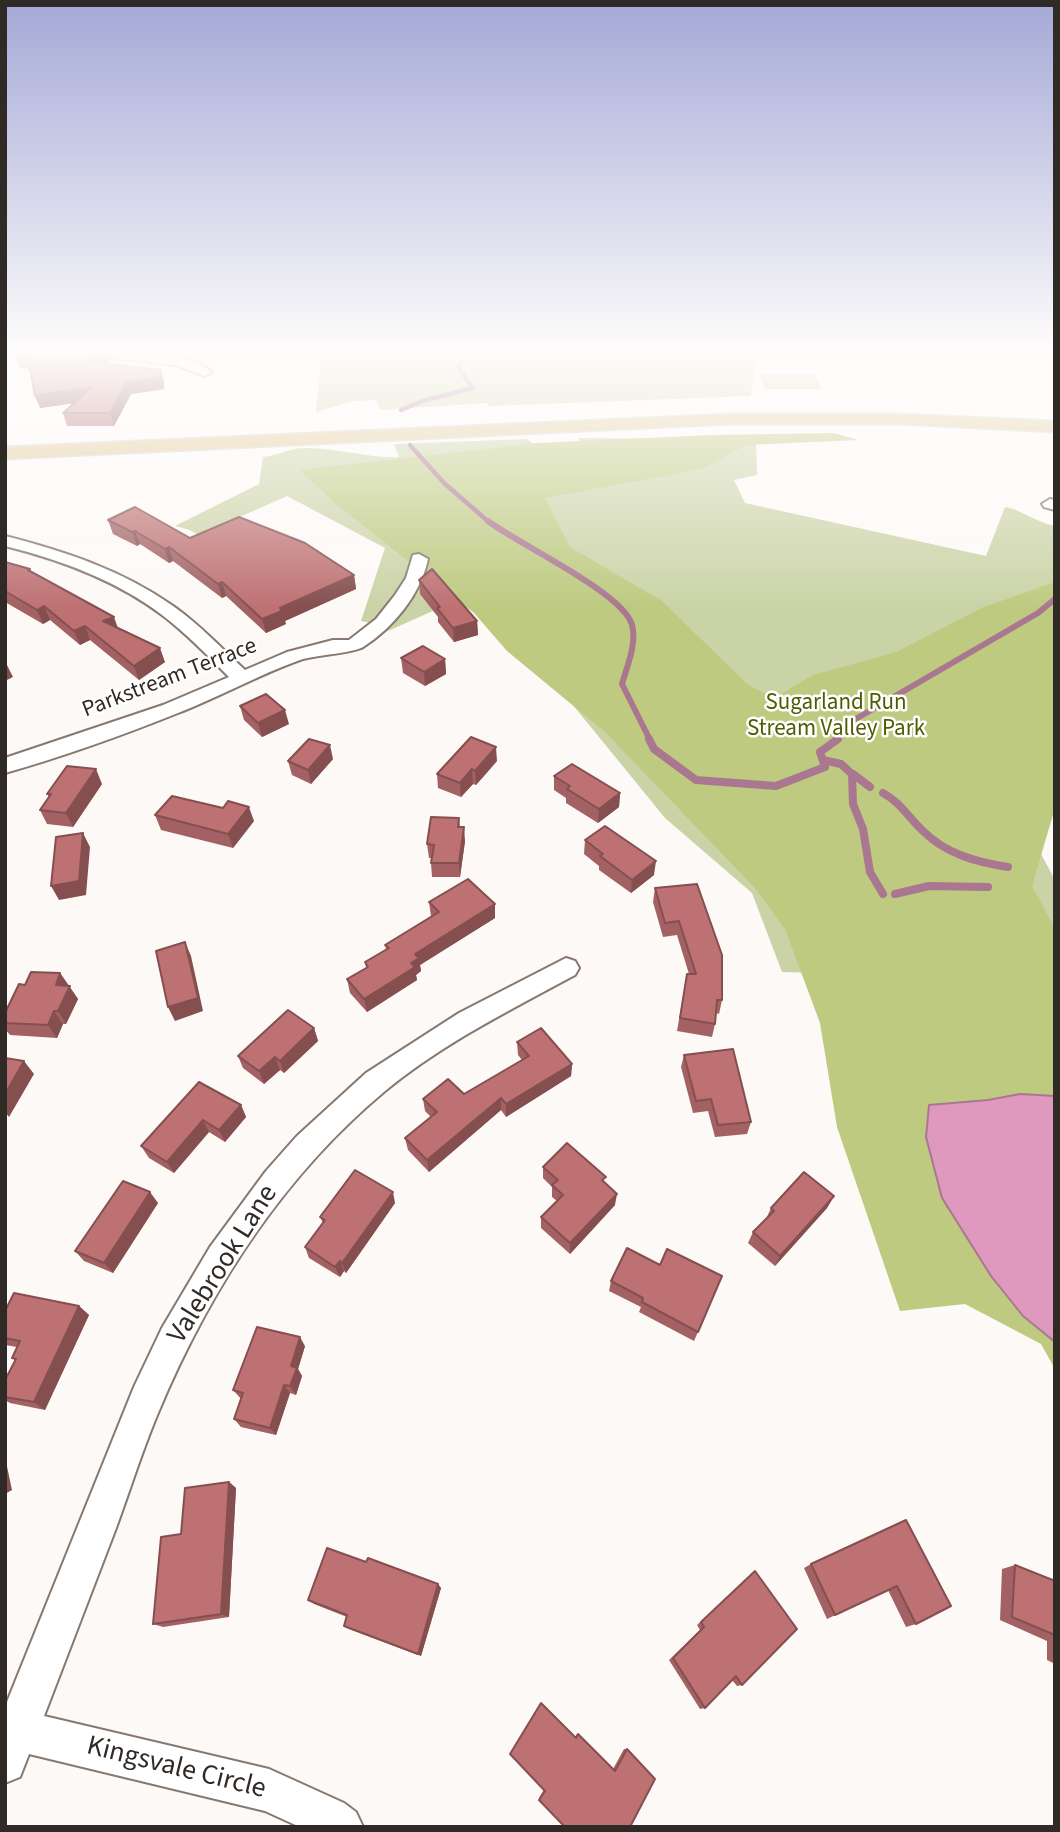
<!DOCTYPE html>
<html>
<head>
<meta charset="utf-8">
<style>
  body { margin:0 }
  #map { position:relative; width:1060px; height:1832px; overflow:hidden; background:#fdf9f7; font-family:"Source Sans 3",sans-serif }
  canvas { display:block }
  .frame { position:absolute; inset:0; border:7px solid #302a26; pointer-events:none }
</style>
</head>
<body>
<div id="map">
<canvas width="1060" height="1832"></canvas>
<div class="frame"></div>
</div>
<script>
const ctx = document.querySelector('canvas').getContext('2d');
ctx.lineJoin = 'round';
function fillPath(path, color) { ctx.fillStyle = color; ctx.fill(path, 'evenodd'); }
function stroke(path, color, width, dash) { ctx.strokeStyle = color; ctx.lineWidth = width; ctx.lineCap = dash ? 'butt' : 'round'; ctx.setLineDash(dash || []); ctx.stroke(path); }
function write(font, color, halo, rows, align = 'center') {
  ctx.font = font + ' "Source Sans 3",sans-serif'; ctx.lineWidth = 5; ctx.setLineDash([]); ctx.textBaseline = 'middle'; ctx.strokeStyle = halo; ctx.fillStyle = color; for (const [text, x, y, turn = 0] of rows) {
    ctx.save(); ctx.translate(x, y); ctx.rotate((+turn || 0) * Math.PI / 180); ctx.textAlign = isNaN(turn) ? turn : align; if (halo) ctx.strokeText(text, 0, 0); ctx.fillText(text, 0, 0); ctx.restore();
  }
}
fillPath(new Path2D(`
  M322 352H746L756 364 751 396 489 406 488 403 380 410 376 400 354 401 316 412Z
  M760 375H815L821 389H765Z
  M579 438 756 440 757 475 734 480 745 503 986 556 1005 507C1015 507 1038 523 1055 526V775L1026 826 1055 880V980L782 972 752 893 665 818 559 688 491 585 388 631 376 624 361 621 385 548 287 496 199 535 190 530 175 526 259 484 263 457C275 456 284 451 295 449 323 444 367 459 399 457L394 444 527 439 541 449 580 447Z`), '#cad3a6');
fillPath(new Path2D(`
  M834 433 858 440 746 445 702 469 545 498 570 547 662 601 748 685 774 698 813 675 896 652 984 607 1055 582V808L1032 886 1055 929V1369L1041 1344 965 1304 900 1311 837 1127 820 1023 785 929 755 888 605 732 507 651 474 613 336 504 300 470 537 443 711 435Z`), '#bdca80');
const water = new Path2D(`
  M1020 1094 1055 1096V1342L1023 1316 991 1276 942 1198 926 1137 929 1105 988 1100Z`);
fillPath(water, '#df98be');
stroke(water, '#aa7790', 2);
stroke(new Path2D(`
  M401 410 422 401 473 388 458 367 466 352
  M410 445 444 483 490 523`), '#aa7790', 4.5);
stroke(new Path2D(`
  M488 521C518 544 624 593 632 625 637 644 627 666 622 684L650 740
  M836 740 854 720 1038 613 1055 599`), '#aa7790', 6);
stroke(new Path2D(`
  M649 739 654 749 696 780 776 786 825 767 820 752 838 739
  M823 760 841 764 852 774 853 804 863 829 870 872 883 894
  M853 774 870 787
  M883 793C900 802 909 818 923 831 946 854 976 862 1008 867
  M895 894 929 886 988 887`), '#aa7790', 8);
const minor = new Path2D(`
  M95 352C127 352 187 349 212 372L205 376 176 365 101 356Z
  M1050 499 1055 500V510L1044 507 1042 504Z
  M5 536C64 551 122 570 173 606 199 624 221 648 245 670L287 652 333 640H349L376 619 395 595 406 578 413 555 419 554 428 559C421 594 393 628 363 647 354 653 315 655 300 660 258 675 219 697 178 713 123 735 62 757 5 773V758L163 705 229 677C207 655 186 633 162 615 116 580 61 560 5 546Z
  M566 958 575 961 579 968 575 975C510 1010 442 1044 385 1091 283 1176 209 1291 158 1413 142 1451 130 1490 116 1528 92 1591 68 1653 44 1716L269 1769 344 1803 356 1812 363 1827H300L265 1811 29 1754 20 1777 5 1783V1707L134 1387 162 1328 210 1247 266 1171 297 1136 366 1073 459 1013Z`);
const major = new Path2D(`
  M730 414H899L1055 421V432L899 424H730L5 459V447Z`);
stroke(minor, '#887970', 4);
stroke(major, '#d6d4d4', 3);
fillPath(minor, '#fff');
fillPath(major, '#dec691');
fillPath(new Path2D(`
  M15 352H108L111 360 105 364 164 382V389L131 394 114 426H67L63 413 75 403 40 408 30 369 20 368 15 356Z
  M108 520 354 575 356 589 285 621 286 624 266 633 226 596 222 598 173 561 169 563 140 544 137 546 113 534Z
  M5 562 30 569 31 572 119 629 165 662 139 680 90 640 80 645 50 620 43 624 5 602Z
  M419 580 477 621 478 635 454 642 438 622V617L420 594Z
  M401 658 445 659 446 674 425 686 403 673Z
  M240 706 289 724 262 737 244 720Z
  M333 759 311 784 292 775 288 761Z
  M497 761 476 785 473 784 461 797 438 788 437 774Z
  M554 776 620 793 619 807 598 823 566 803V798L554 790Z
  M102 784 73 827 47 824 40 810 49 797 47 794Z
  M155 815 254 821 233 848 161 830Z
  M459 818 460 827 465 841 460 877H432L431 863V858H429L427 844Z
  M585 840 654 875 631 893 599 870V866L584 854Z
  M697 884 722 1000 719 1014 716 1013 715 1024 712 1037 677 1031 687 974H689L677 935 663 937 653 902 655 888Z
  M429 902 495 904V918L420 965 421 971 416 975 417 980 367 1012 350 993 347 979 366 968 365 962 386 949 385 945 431 916Z
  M60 973 78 999 66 1024H63L57 1038 10 1035 5 1029V1013L25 985Z
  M314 1028 318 1041 284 1073 280 1070 264 1084 243 1068 238 1056Z
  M517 1042 572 1064 571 1076 506 1117 501 1110 429 1172 408 1150 405 1138 431 1117 425 1111 423 1099 464 1094 522 1060 518 1055Z
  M684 1055 751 1122 747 1134 715 1137 708 1111 693 1113 681 1067Z
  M241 1105 246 1117 225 1142 209 1132 174 1173 149 1158 141 1146Z
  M543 1167 605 1183 615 1205 570 1254 541 1228V1217L557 1201 552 1197V1187L543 1178Z
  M834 1196 827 1208 775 1266 748 1243 753 1232 766 1219 771 1208Z
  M158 1203 113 1273 84 1261 75 1251Z
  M395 1203 346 1273 344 1271 340 1277 309 1258 305 1247 323 1223 320 1217Z
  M660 1265 722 1276 694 1341 639 1312 641 1307 609 1291 611 1281Z
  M79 1306 89 1315 45 1410 10 1403 5 1400V1380L15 1360 12 1358 17 1347 5 1345V1311Z
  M305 1346 298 1369 302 1376 296 1395 290 1393 276 1435 241 1427 234 1419 241 1399 233 1390Z
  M229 1482 236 1488 229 1617 163 1627 153 1624 181 1534Z
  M906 1520 916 1624 906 1627 888 1590 827 1619 804 1568 811 1564Z
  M366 1562 438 1584 441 1588 421 1656 349 1629 344 1626 347 1617 314 1604 308 1600Z
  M1015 1565 1052 1579 1055 1578V1664L1047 1660V1641L1000 1620 1002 1569Z
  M755 1571 742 1685 737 1686 732 1680 705 1708 700 1709 669 1660 700 1630 697 1625Z
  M577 1734H578L613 1769 624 1749H627L655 1779 539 1800V1798Z`), '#a36163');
fillPath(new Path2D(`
  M102 352H108L111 360 91 375 88 362Z
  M161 370 164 382V389L131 394 114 426 110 413 127 382Z
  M92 387 96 400 40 408 35 396Z
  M135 531 140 544 137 546 132 532Z
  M169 547 173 561 169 563 165 549Z
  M354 575 356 589 285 621 286 624 266 633 262 619 280 608Z
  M222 582 226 596 222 598 218 584Z
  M44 606 50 620 43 624 37 610Z
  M114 617 119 631 103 621Z
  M477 621 478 635 454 642 453 628Z
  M85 626 90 640 80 645 74 631Z
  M160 648 165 662 139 680 134 666Z
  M445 659 446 674 425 686 424 672Z
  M5 663H6L13 677 5 681Z
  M285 710 289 724 262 737 258 723Z
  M330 745 333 759 311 784 308 770Z
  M496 747 497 761 476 785 475 771Z
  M96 769 102 784 73 827 66 813Z
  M472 769 473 784 461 797 460 783Z
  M620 793 619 807 598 823 599 809Z
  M249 807 254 821 233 848 228 834Z
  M464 827 465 841 460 877 459 863Z
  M83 833 90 847 86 895 59 900 51 886Z
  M656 861 654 875 631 893 632 880Z
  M495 904V918L420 965 421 971 416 975 417 980 367 1012 364 999 415 954Z
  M185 942 191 956 203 1011 175 1021 168 1007Z
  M60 973 78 999 66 1024 58 1011 56 985Z
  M54 1011 63 1024 57 1038 48 1025Z
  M314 1028 318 1041 284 1073 280 1061Z
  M275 1057 280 1070 264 1084 259 1071Z
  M24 1061 34 1074 9 1117 5 1112V1094Z
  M572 1064 571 1076 506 1117V1104Z
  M501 1098V1110L429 1172 427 1160Z
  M241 1105 246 1117 225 1142 219 1130Z
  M203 1120 209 1132 174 1173 167 1162Z
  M150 1192 158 1203 113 1273 104 1263Z
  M393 1192 395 1203 346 1273 342 1263Z
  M617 1194 615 1205 570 1254V1243Z
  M834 1196 827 1208 775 1266 780 1256Z
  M340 1261 344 1271 340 1277 335 1267Z
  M79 1306 89 1315 45 1410 34 1402Z
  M300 1337 305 1346 298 1369 302 1376 296 1395 290 1386 291 1366Z
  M284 1385 290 1393 276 1435 270 1428Z
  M5 1457 12 1490 5 1494Z
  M229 1482 236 1488 229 1617 221 1614Z
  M438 1584 441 1588 421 1656 418 1654Z`), '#854f50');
const building = new Path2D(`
  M15 352H102L88 362 161 370V377L127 382 110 413H63L92 387 35 396 28 358 15 356Z
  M135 507 190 538 239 517 305 543 354 575 280 608 282 611 262 619 222 582 218 584 169 547 165 549 135 531 132 532 108 520Z
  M5 562 30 569 28 570 114 617 103 621 160 648 134 666 85 626 74 631 44 606 37 610 5 591Z
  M432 569 477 621 453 628 437 608 440 607 419 580Z
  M423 646 445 659 424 672 401 658Z
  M266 694 285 710 258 723 240 706Z
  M471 737 496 747 475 771 472 769 460 783 437 774Z
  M309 739 330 745 308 770 288 761Z
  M572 764 620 793 599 809 567 789 570 786 554 776Z
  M67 766 96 769 66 813 40 810 51 794H47Z
  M172 796 223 808 228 801 249 807 228 834 155 815Z
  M431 817 459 818 458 827H464L459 863H431L434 845 427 844Z
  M605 826 656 861 632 880 600 856 603 854 585 840Z
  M83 833 79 881 51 886 56 837Z
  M468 879 495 904 415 954 419 958 411 963 415 967 364 999 347 979 368 967 365 962 389 948 385 945 439 912 429 902Z
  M697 884 722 955V1000H717L715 1024 680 1018 687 974H696L679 921 665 923 655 888Z
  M185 942 198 998 168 1007 156 951Z
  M31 972 60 973 56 985 70 986 58 1011H54L48 1025 5 1023V1013L19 984 25 985Z
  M288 1010 314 1028 280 1061 275 1057 259 1071 238 1056Z
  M541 1028 572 1064 506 1104 501 1098 427 1160 405 1138 437 1112 423 1099 448 1079 464 1094 529 1056 517 1042Z
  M733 1049 751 1122 718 1125 711 1099 696 1101 684 1055Z
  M5 1058 24 1061 5 1094Z
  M199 1082 241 1105 219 1130 203 1120 167 1162 141 1146Z
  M567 1143 606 1177 602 1180 617 1194 570 1243 541 1217 563 1195 552 1185 558 1180 543 1167Z
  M355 1170 393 1192 342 1263 340 1261 335 1267 305 1247 325 1220 320 1217Z
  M804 1172 834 1196 780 1256 753 1232 774 1211 771 1208Z
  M123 1181 150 1192 104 1263 75 1251Z
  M627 1248 660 1265 667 1249 722 1276 698 1332 642 1302 643 1298 611 1281Z
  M14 1293 79 1306 34 1402 5 1397V1380L16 1359 12 1358 20 1341 5 1338V1311Z
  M257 1327 300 1337 291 1366 297 1368 290 1386 284 1385 270 1428 234 1419 243 1393 233 1390Z
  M229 1482 221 1614 153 1624 161 1537 181 1534 185 1488Z
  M906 1520 951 1606 916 1624 897 1586 835 1615 811 1564Z
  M327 1548 366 1562 368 1558 438 1584 418 1654 344 1626 347 1615 308 1600Z
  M1015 1565 1055 1581V1635L1012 1617Z
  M755 1571 797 1629 742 1685 736 1676 705 1708 673 1658 704 1627 701 1622Z
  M541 1703 576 1738 578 1734 615 1771 627 1749 655 1779 630 1827H565L539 1800 545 1791 510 1754Z`);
fillPath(building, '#be7173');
stroke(building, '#854f50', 2);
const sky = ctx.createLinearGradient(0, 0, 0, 608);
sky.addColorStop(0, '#a4a9d7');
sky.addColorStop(0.58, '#fefcfb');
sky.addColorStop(1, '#fefcfb00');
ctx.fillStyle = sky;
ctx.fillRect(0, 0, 1060, 608);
write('23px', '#302a26', '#fff', [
  ["Parkstream Terrace",170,679,-21]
]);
write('23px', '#515b01', '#fff', [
  ["Sugarland Run",836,704],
  ["Stream Valley Park",836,730]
]);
write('28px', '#302a26', '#fff', [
  ["Valebrook Lane",224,1265,-58],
  ["Kingsvale Circle",176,1769,14]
]);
</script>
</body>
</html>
